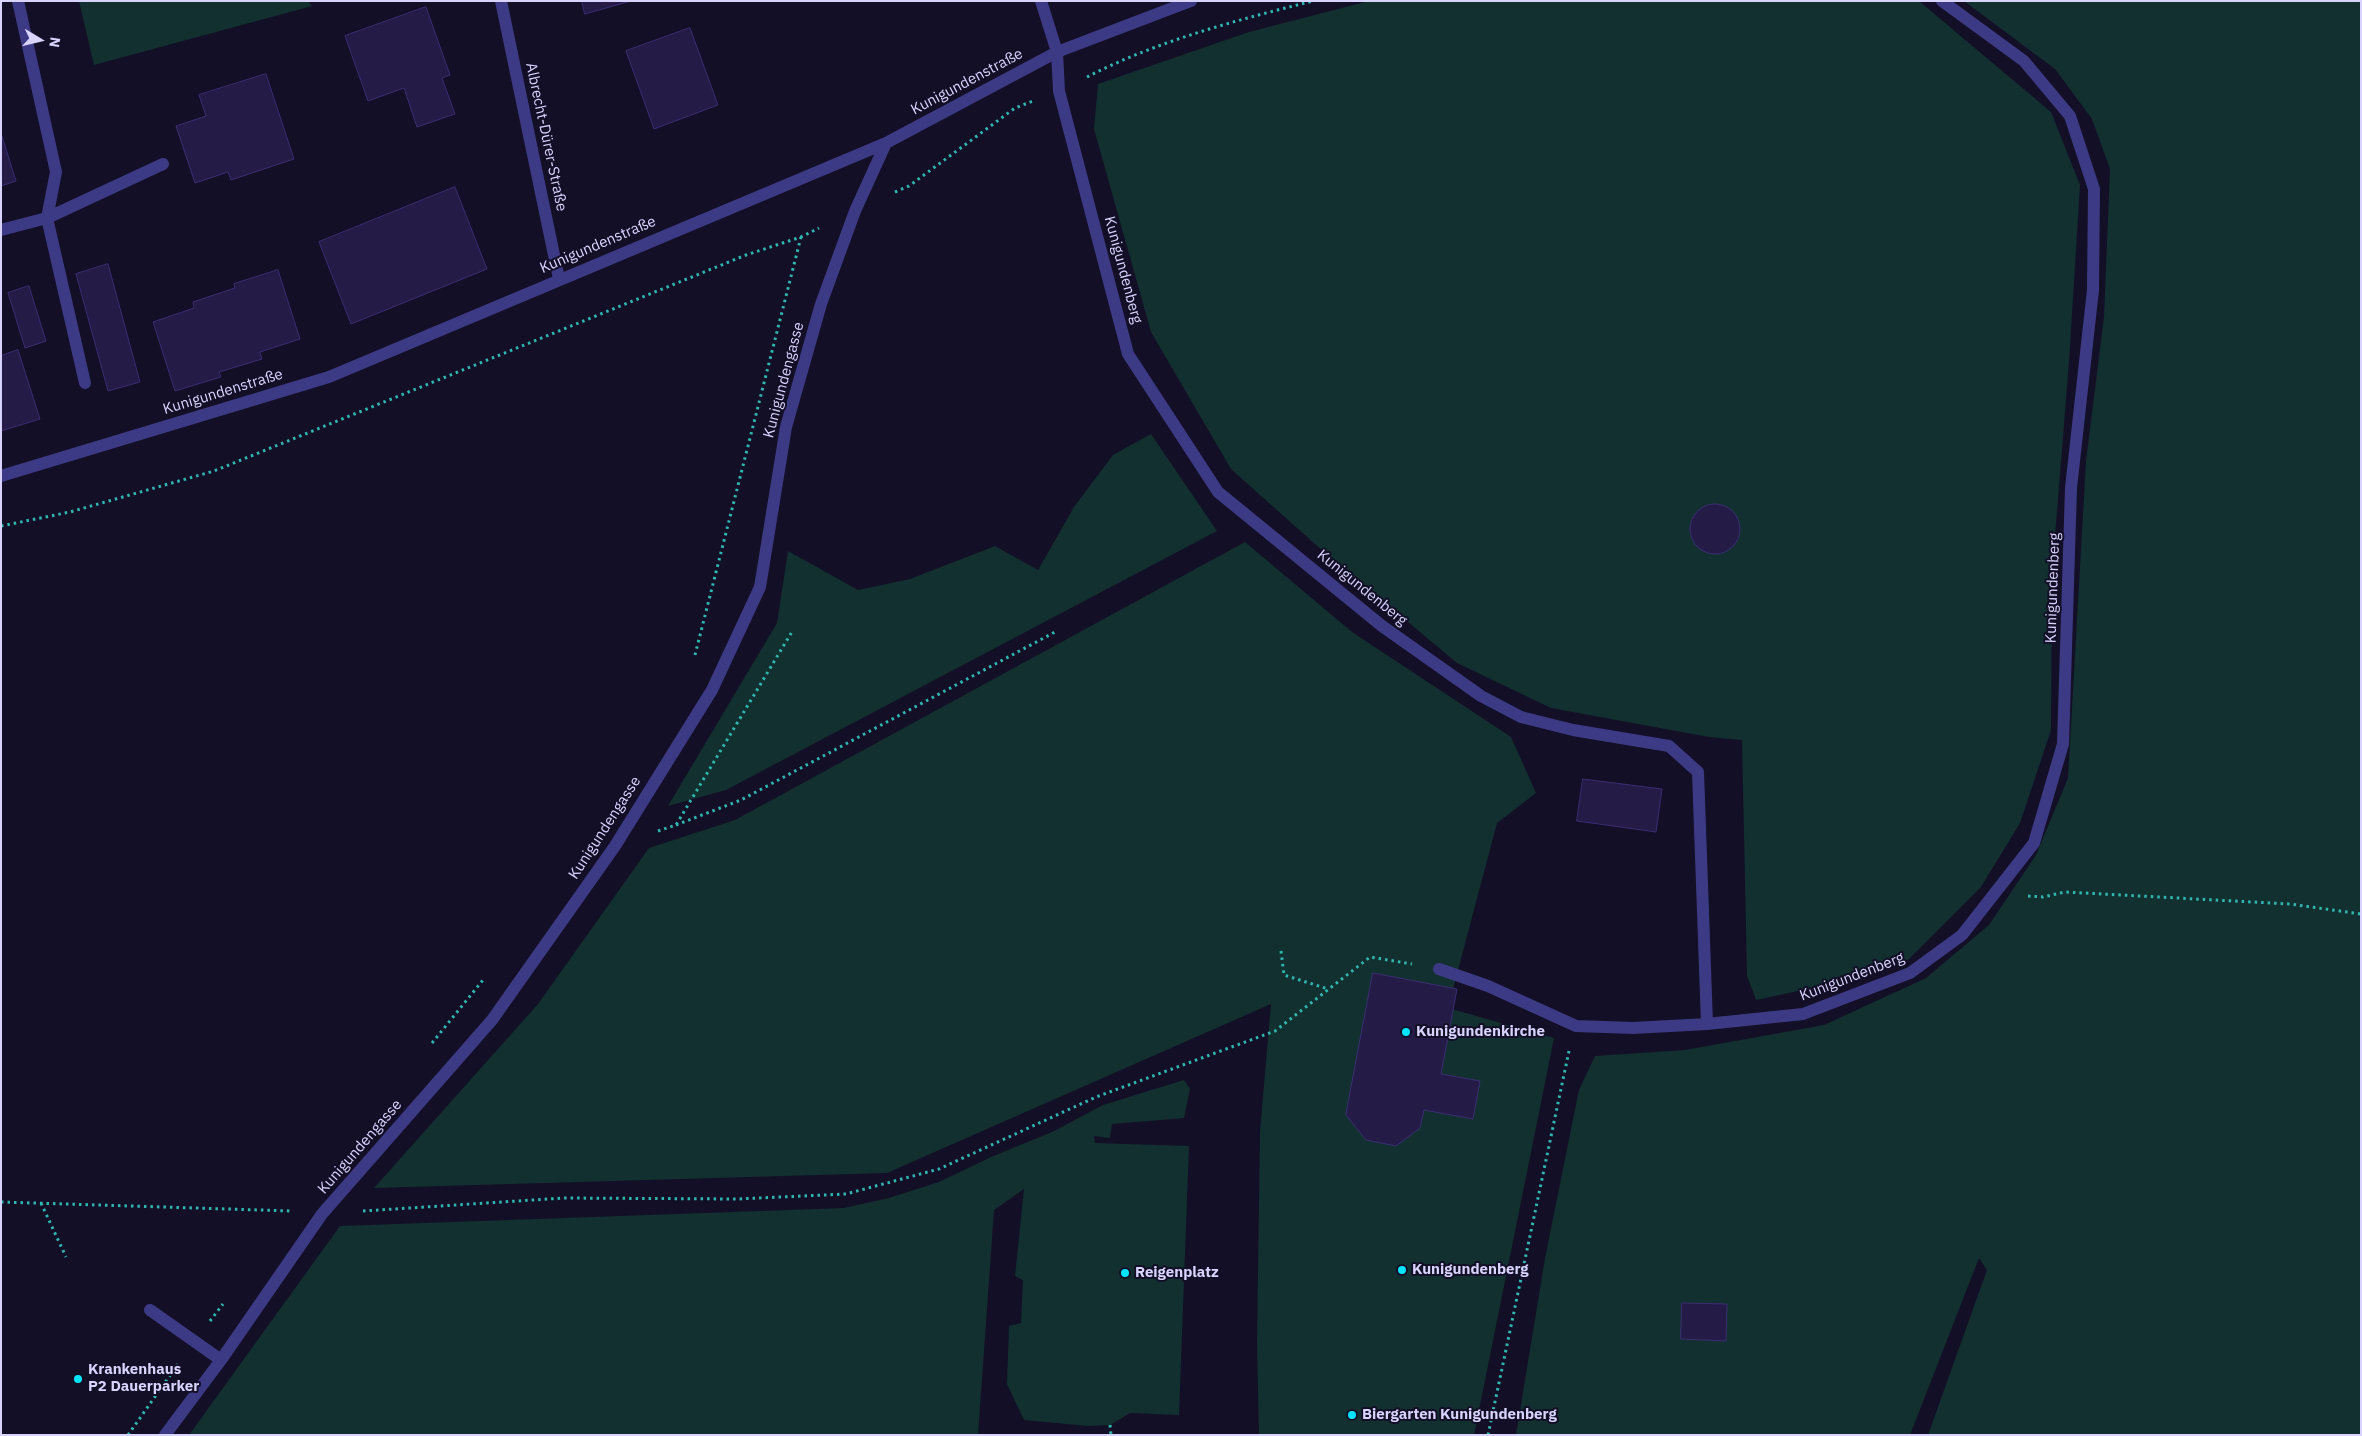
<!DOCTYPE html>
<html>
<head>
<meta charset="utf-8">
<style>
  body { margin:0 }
  #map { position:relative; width:2362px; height:1436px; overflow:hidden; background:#130f26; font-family:"IBM Plex Sans",sans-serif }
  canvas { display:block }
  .frame { position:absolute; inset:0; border:2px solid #d9d4ff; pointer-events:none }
  .north { position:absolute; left:15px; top:15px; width:50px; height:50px; -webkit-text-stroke:4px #130f26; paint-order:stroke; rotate:99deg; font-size:14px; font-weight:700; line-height:20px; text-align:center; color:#d9d4ff }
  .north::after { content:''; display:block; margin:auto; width:18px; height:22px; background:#d9d4ff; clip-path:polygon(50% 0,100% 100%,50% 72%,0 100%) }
</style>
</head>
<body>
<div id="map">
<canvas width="2362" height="1436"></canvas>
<div class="frame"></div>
<div class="north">N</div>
</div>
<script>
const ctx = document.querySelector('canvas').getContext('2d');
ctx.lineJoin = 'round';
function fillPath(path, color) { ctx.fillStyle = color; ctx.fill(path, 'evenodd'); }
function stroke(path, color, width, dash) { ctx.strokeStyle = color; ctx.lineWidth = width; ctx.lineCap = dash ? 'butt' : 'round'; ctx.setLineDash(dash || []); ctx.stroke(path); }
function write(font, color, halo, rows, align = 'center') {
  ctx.font = font + ' "IBM Plex Sans",sans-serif'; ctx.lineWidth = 4; ctx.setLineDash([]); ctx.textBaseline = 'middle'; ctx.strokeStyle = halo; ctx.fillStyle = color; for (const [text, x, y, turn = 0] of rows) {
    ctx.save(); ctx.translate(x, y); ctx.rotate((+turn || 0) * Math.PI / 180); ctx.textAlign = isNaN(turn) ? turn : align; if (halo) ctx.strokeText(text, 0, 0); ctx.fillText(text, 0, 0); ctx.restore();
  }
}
fillPath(new Path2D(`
  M79 1H308L312 6 94 65Z
  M1369 1H1919L2051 112 2080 185 2069 362 2052 573 2051 730 2020 823 1981 887 1908 960 1821 986 1756 1000 1747 976 1742 740 1709 737 1551 708 1457 663 1316 545 1231 469 1151 332 1094 129 1098 84 1249 32Z
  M1964 1H2361V1435H1928L1987 1270 1979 1258 1910 1435H1516L1545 1258 1579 1090 1595 1056 1685 1050 1824 1025 1926 978 1989 925 2036 855 2068 778 2086 461 2104 317 2110 169 2092 119 2055 69Z
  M1151 434 1217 531 726 790 668 806 777 623 788 551 858 590 910 579 995 546 1038 570 1074 507 1113 455Z
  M1245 542 1352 632 1511 737 1536 793 1497 823 1448 1008 1554 1038 1474 1435H1259L1257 1343 1260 1131 1271 1004 887 1173 374 1188 538 1004 649 848 735 820Z
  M1184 1080 1190 1089 1184 1118 1112 1124 1110 1138 1094 1136 1095 1143 1189 1146 1179 1415 1130 1413 1110 1425 1088 1426 1024 1420 1007 1384 1009 1326 1021 1323 1023 1280 1015 1276 1024 1189 994 1210 978 1435H189L340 1226 844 1208 889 1198 939 1182 991 1157 1052 1132 1103 1105Z`), '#12302f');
const building = new Path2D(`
  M582 1H631L585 14Z
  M426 7 450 75 442 78 455 114 417 127 404 88 368 101 345 36Z
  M690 28 718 105 654 129 626 51Z
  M266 74 294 159 231 180 228 172 195 183 176 126 206 116 199 95Z
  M1 133 16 181 1 186Z
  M455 187 487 269 351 324 319 242Z
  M108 264 140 382 108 391 76 274Z
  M278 270 300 339 260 352 262 359 219 372 221 377 175 391 153 322 194 308 193 302 235 288 234 284Z
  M29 286 46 341 25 348 8 293Z
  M18 350 40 419 1 431V356Z
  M1690 529a25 25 0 1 1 50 0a25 25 0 1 1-50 0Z
  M1583 779 1662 789 1656 832 1577 821Z
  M1373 973 1457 989 1441 1074 1480 1081 1473 1119 1424 1110 1420 1128 1396 1146 1366 1140 1346 1115Z
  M1682 1303 1727 1304 1726 1341 1681 1339Z`);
fillPath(building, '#241b47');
stroke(building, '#3b2d73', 1);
stroke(new Path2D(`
  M1087 77C1157 41 1237 20 1313 1
  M895 192 909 186 1015 108 1033 101
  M1 526 70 512 214 471 746 255 801 237 819 228
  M695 655 801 237
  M676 825 741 800 1055 632
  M658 831 676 825 793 630
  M2028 896 2043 897 2065 892 2290 904 2361 914
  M1281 951 1284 975 1328 989
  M432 1043 483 980
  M1 1202 292 1211
  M41 1203 66 1257
  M363 1211 564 1198 737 1199 846 1194 939 1169 1096 1097 1275 1031 1370 957 1412 964
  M210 1321 223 1304
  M1110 1425 1111 1435
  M128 1435 178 1364
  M1488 1435 1569 1051`), '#2fb8b0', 3, [2.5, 4]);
stroke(new Path2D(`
  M501 1 559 279
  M1041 1 1057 52 1059 91 1128 354 1218 492 1382 626 1481 696 1521 717 1573 730 1669 746 1698 772 1707 1024
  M1 230 47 218 56 172 18 1
  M85 383 47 218 163 164
  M1 476 329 377 886 143 1057 52 1191 1
  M1439 969 1488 986 1576 1026 1633 1028 1707 1024 1803 1014 1910 973 1962 935 2034 843 2063 744 2071 488 2093 290 2094 189 2070 116 2024 61 1942 1
  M150 1310 221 1360
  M165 1435 221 1360 322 1214 492 1020 615 846 712 690 760 587 786 427 821 304 855 211 886 143`), '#3d3a85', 12);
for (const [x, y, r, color] of [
  [1406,1032,5,"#00e5ff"],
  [1402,1270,5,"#00e5ff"],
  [1125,1273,5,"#00e5ff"],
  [78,1379,5,"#00e5ff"],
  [1352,1415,5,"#00e5ff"]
]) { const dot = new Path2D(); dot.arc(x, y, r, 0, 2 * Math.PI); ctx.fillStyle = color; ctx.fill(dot); stroke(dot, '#130f26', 2); }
write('15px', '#d9d4ff', '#130f26', [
  ["Kunigundenstraße",967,82,-28],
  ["Albrecht-Dürer-Straße",546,137,78],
  ["Kunigundenstraße",598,245,-23],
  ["Kunigundenberg",1123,270,75],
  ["Kunigundengasse",784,380,-75],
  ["Kunigundenstraße",223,392,-17],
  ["Kunigundenberg",1362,588,39],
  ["Kunigundenberg",2053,588,-88],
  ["Kunigundengasse",605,828,-57],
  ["Kunigundenberg",1852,977,-21],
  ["Kunigundengasse",360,1147,-49]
]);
write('bold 15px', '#d9d4ff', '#130f26', [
  ["Kunigundenkirche",1416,1032],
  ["Kunigundenberg",1412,1270],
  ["Reigenplatz",1135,1273],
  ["Krankenhaus",88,1370],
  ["P2 Dauerparker",88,1387],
  ["Biergarten Kunigundenberg",1362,1415]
], 'left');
</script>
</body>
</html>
